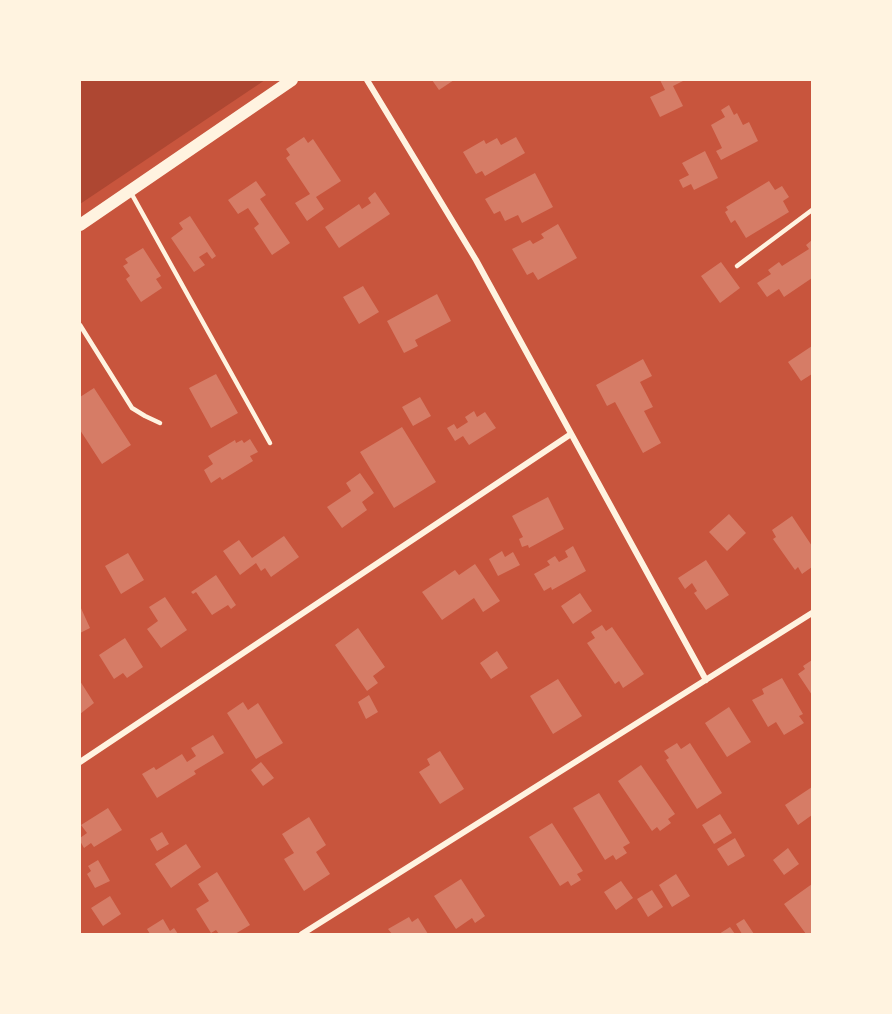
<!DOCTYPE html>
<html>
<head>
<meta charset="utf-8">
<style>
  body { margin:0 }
  #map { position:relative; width:892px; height:1014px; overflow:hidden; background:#c8553d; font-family:"Sofia Sans Condensed",sans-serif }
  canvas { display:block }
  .frame { position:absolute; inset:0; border:81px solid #fff3e0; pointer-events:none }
</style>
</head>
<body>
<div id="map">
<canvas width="892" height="1014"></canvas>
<div class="frame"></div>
</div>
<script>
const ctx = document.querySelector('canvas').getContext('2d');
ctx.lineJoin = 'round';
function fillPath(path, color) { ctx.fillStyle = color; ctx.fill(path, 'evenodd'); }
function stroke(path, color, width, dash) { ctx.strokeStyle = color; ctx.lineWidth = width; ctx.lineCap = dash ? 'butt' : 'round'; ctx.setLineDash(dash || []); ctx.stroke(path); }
fillPath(new Path2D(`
  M80 80H265L80 204Z`), '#ae4732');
fillPath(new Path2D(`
  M432 80H454L439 90Z
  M660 80H685L673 86 683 106 660 117 650 97 665 90Z
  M729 105 734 115 737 113 743 125 749 122 758 141 721 160 716 151 722 148 711 125 725 117 721 110Z
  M304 137 308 143 313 139 341 181 316 197 324 209 307 221 295 203 310 194 286 158 290 155 286 149Z
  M516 137 525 153 485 176 482 171 476 174 463 152 484 140 486 144 497 138 501 145Z
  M705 151 718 178 694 190 691 184 683 188 679 180 689 175 682 163Z
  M535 173 553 207 522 223 518 215 505 221 500 211 494 214 485 199Z
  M256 181 266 195 260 199 290 243 272 255 254 228 259 224 248 208 238 214 228 200Z
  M769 181 775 190 782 186 789 197 783 201 789 212 746 238 735 220 731 223 725 212 728 210 726 207Z
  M375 192 390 214 339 248 325 227 359 204 362 209 371 203 368 198Z
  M190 216 216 256 212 259 207 252 199 257 205 265 194 272 171 238 183 229 179 223Z
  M558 224 577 258 538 280 533 272 527 275 512 249 530 240 533 244 544 238 541 234Z
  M812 240V278L784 297 779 289 767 297 757 283 771 274 768 270 779 262 782 266 809 249 806 245Z
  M143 248 161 276 156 279 162 288 141 302 126 279 130 276 123 266 128 263 125 259Z
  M721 262 740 288 720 303 701 276Z
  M363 286 379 312 359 324 343 297Z
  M437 294 451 321 415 340 418 346 404 353 387 321Z
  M812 346V374L801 381 788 362Z
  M643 359 652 376 640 382 653 407 644 411 661 443 643 453 615 402 607 406 596 385Z
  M216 374 238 413 211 428 189 388Z
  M94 388 131 445 102 464 80 430V397Z
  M420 397 431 416 413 426 402 407Z
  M474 411 477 417 485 412 496 428 469 445 463 436 455 441 447 428 454 424 457 429 468 422 465 417Z
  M402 427 436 482 394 508 360 452Z
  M250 439 258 452 250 456 253 461 222 480 220 477 211 483 204 470 213 464 208 456 235 440 236 443 242 440 244 443Z
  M360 473 374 493 362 502 367 510 342 528 327 507 351 491 346 483Z
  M548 497 564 529 529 548 528 545 522 547 519 539 523 537 512 516Z
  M729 514 746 533 727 551 709 532Z
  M792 516 812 546V567L802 574 798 567 795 570 773 539 776 537 772 530Z
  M284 536 299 557 271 577 265 568 261 571 256 563 240 575 223 551 239 540 252 558Z
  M573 546 586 571 552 590 551 587 544 591 534 574 550 565 547 561 555 556 559 562 568 557 565 551Z
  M502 551 505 557 513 552 520 565 498 576 489 559Z
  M128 553 144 580 121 594 105 566Z
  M706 560 729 595 706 610 694 593 697 591 692 583 685 589 678 578Z
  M475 564 500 601 483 612 474 598 442 620 422 592 455 570 459 575Z
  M216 575 236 605 231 609 228 605 212 615 196 592 193 594 191 592Z
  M580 593 592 611 573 624 561 606Z
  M165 597 187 630 161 648 147 629 158 621 149 607Z
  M80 606 90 628 80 633Z
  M602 625 606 631 612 627 644 674 623 688 619 681 615 684 587 643 595 638 591 632Z
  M358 628 385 667 373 676 378 683 367 691 335 645Z
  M125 638 143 667 127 678 123 673 114 679 99 655Z
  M497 651 508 668 491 679 480 663Z
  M812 660V695L798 674 805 669 803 666Z
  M782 678 803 714 799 716 804 723 784 735 776 722 768 727 752 700 764 694 762 689Z
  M558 679 582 716 553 734 530 696Z
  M80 681 94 703 80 714Z
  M369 695 378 712 366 719 358 702Z
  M243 702 248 710 258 703 283 743 256 759 227 713Z
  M729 707 751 742 727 757 705 723Z
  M213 735 224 753 194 771 196 774 157 798 142 774 154 767 156 770 182 754 187 762 196 756 191 748Z
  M677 743 681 749 690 743 722 793 697 809 666 760 669 758 664 751Z
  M440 751 464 789 440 804 419 772 430 765 427 759Z
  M261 762 274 778 263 786 251 770Z
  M641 765 675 814 668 819 671 823 660 831 657 827 652 831 618 781Z
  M812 787V815L798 825 785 805Z
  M599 793 630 843 623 847 627 853 616 860 613 855 605 860 573 808Z
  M108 808 122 830 94 847 91 843 84 848 80 841V838L87 833 81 825Z
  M720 814 732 833 714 844 702 825Z
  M309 817 326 845 316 852 330 874 304 891 284 859 294 853 282 834Z
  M552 823 583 871 577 874 581 880 571 886 568 881 560 886 529 837Z
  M162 832 169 844 157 851 150 839Z
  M735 838 745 856 728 866 717 849Z
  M186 844 201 867 171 888 155 864Z
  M788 848 799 864 784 875 773 860Z
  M98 860 110 881 95 888 87 874 91 871 88 866Z
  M217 872 250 925 235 934H219L216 930 211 933 196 909 209 901 198 884Z
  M676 874 690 896 672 907 659 885Z
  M461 879 485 916 475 923 472 918 456 929 434 896Z
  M621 881 633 898 616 910 604 892Z
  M812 884V932L809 934H806L784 904Z
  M652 890 663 907 648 917 637 899Z
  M110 896 121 914 103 926 91 908Z
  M409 917 412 922 418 918 428 934H392L388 929Z
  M163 919 170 931 174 928 178 934H150L147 929Z
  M744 919 754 934H742L736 924Z
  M730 927 735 934H719Z`), '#d67c66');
stroke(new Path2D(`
  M130 191 270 443
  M737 266 812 210
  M80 325 132 408 145 416 160 423`), '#fff3e0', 4.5);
stroke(new Path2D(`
  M367 80 476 260 706 680
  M80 762 571 434
  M302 934 812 613`), '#fff3e0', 6);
stroke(new Path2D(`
  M80 225 292 80`), '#fff3e0', 12);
</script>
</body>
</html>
